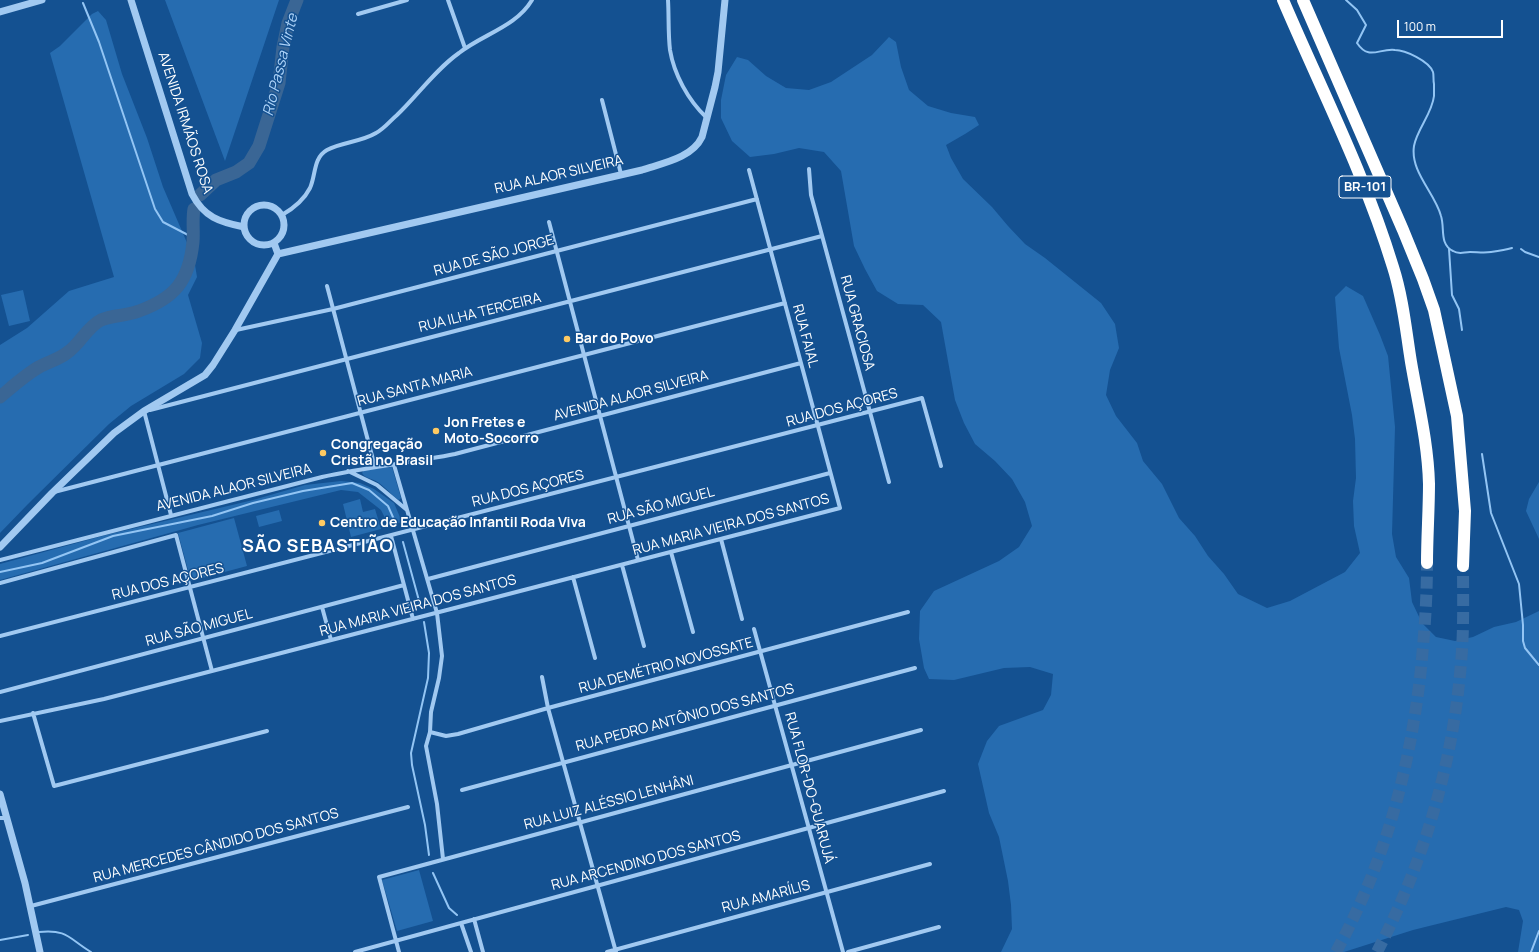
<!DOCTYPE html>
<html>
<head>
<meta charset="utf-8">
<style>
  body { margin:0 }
  #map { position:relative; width:1539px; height:952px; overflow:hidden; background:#145191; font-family:Manrope,sans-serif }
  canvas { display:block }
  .scale { position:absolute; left:1397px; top:20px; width:106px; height:18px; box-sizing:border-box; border:2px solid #fff; border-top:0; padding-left:5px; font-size:12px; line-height:14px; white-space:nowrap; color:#fff; -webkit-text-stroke:3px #145191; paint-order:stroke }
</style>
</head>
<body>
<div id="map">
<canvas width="1539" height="952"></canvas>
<div class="scale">100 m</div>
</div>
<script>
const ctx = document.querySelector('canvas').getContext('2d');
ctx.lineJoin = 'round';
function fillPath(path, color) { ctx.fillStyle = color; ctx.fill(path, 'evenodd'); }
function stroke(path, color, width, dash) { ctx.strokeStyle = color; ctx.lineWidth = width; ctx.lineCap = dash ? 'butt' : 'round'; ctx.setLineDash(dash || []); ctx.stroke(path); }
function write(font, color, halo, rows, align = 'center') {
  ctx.font = font + ' Manrope,sans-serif'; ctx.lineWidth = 3; ctx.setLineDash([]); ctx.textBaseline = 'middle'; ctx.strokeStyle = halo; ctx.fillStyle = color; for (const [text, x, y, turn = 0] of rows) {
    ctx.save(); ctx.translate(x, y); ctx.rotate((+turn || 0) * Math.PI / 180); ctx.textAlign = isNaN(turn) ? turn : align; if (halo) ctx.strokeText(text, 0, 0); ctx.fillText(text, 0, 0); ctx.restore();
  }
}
fillPath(new Path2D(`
  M165 0H279L225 161Z
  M98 11 106 20 122 74 147 138 163 187 194 259 197 277 188 295 202 343 200 358 184 374 131 406 109 424 28 504 0 533V345L27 328 69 291 114 277 50 53 60 46 92 14Z
  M889 37 896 42 901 67 909 90 928 106 951 113 975 117 979 125 965 134 946 145 951 158 963 179 992 207 1008 226 1025 244 1045 258 1101 303 1115 324 1119 348 1110 370 1106 395 1116 416 1137 443 1143 461 1162 484 1179 518 1195 536 1208 556 1224 574 1238 594 1267 608 1290 601 1345 572 1360 553 1354 526 1353 501 1356 478 1355 439 1352 415 1339 348 1335 297 1346 286 1363 296 1380 335 1388 356 1395 427 1392 534 1396 557 1409 578 1412 602 1422 623 1436 637 1455 641 1473 637 1494 627 1516 622 1539 611V952H1518L1523 921 1519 910 1506 907 1413 930 1344 952H1001L1012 929 1011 905 1008 881 999 837 989 813 978 764 987 741 999 726 1043 710 1051 695 1053 674 1030 667 1004 668 954 680 929 679 924 668 919 639 920 611 934 591 999 561 1019 547 1032 526 1025 502 1012 479 995 461 975 444 964 423 955 400 941 322 923 305 898 304 877 291 865 269 854 246 841 171 824 152 799 148 774 154 750 157 732 141 721 118V100L726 75 737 57 748 60 766 76 786 88 809 90 831 82 872 55Z
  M23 290 30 321 9 326 1 295Z
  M392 467 401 498 399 500C391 495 385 486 376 481 370 478 365 478 362 473L364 470Z
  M341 481 360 483 374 489 394 503 402 522 389 526 381 510 358 492 341 490 198 525 0 580V564L106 535 253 500 305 485Z
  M1539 482V539L1526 511 1529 499Z
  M360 499 363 512 375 509 381 529 351 537 343 504Z
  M279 510 282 521 259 527 256 516Z
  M234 518 247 566 191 581 178 533Z
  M419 870 433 921 397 931 382 880Z`), '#266cb0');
stroke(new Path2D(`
  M1346 0 1357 10 1366 25 1357 43C1369 61 1379 48 1395 50 1405 50 1429 61 1433 72 1434 75 1433 80 1434 84 1434 88 1434 92 1434 96 1432 114 1417 129 1414 146 1410 172 1435 193 1441 216 1445 228 1439 244 1453 251 1459 255 1464 252 1470 252 1477 252 1484 253 1491 252 1498 251 1505 250 1512 248
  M83 3 99 42 155 209 163 222 190 236 193 241
  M1449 249 1452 295 1459 309 1462 330
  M1521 249 1525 252 1539 257
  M1482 454 1491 513 1519 584 1523 625V641L1525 648 1539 665
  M403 542 421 608
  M0 572 42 563 113 536 212 516 253 503 303 491 352 483 369 490 388 506 396 524
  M424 622 429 653 428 678 411 753 412 765 425 825 429 855
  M433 873 449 908 457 915
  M39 932C68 929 69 939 91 952
  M0 940 28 935
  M1531 952 1539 931`), '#93c5f4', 2);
stroke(new Path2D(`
  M200 195 216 180 236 172 249 163 259 146 279 83 283 47 288 23 297 0
  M0 397C12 387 25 375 39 367 48 362 60 359 68 352 80 344 87 327 101 320 112 315 127 316 139 311 175 298 189 281 193 242 194 231 192 220 194 209`), '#3a6695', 13);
stroke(new Path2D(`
  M1336 952C1384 864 1408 777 1420 678 1424 640 1427 601 1427 563
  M1377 952C1424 862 1453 764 1461 663 1464 631 1463 598 1463 566`), '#376ba2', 12, [12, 6]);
stroke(new Path2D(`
  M448 0 465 48
  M668 0C669 16 668 33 670 50 674 74 688 100 706 117
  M358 14 407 0
  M602 100 621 174
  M809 169 811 195 889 482
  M282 215C294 208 304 200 310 188 316 175 313 158 327 150 342 142 361 142 376 133 384 129 390 121 397 115 418 95 435 70 459 53 483 34 516 27 532 0
  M549 222 638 560
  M327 286 375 467
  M236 330 333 309 757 199
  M150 410 822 236
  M144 411 171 515
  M394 465 437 613 442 656 439 678 431 712 430 732 426 746 437 804 443 859
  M348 471 377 485 407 510
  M54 492 785 303
  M391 536 413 619
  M721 539 742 619
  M671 552 693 632
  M0 560 322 477C366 467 411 463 455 454L801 363
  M622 565 644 646
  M573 577 595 658
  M428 579 830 473
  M0 583 176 535 212 671
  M322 607 331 640
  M754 629 843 952
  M0 636 922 398 941 466
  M542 677 548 708 616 952
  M0 692 404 585
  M33 713 54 786 267 731
  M0 721 104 699 840 508 749 170
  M430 732 446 736 458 734 548 708 908 612
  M462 790 915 668
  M0 818H7
  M31 906 408 807
  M474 919 483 952
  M461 923 471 952
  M355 952 944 791
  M399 952 379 877 921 730
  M607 952 930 864
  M848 952 939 927`), '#a1c9f1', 4);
stroke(new Path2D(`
  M131 0 192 194C204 217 219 222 244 227
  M0 12 42 0
  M244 225a20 20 0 1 1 40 0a20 20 0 1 1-40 0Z
  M278 254 642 170C663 163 692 158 702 137L715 87 718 72 725 0
  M0 547 52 493 114 433 144 411 205 375 213 365 235 330 278 254 274 243
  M0 794 25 883 40 952`), '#a1c9f1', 7);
stroke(new Path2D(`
  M1283 0C1321 89 1365 175 1393 267 1403 298 1406 331 1411 362 1418 403 1428 443 1429 484 1429 510 1427 537 1427 563
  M1303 0 1403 230 1423 279 1434 310 1457 416 1465 511 1463 566`), '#fff', 12);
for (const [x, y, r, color] of [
  [567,339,4,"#ffca62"],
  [436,431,4,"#ffca62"],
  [323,453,4,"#ffca62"],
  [322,523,4,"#ffca62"]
]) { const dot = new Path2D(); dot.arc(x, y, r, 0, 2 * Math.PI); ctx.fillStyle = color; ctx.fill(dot); stroke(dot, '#145191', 1.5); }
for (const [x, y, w] of [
  [1365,187,52]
]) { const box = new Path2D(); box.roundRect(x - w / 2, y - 11, w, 22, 3); ctx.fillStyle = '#145191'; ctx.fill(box); stroke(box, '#fff', 1); }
write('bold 13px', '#fff', null, [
  ["BR-101",1365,187]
]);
write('14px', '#fff', '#145191', [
  ["AVENIDA IRMÃOS ROSA",185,123,72],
  ["RUA ALAOR SILVEIRA",559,175,-13],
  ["RUA DE SÃO JORGE",494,256,-15],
  ["RUA ILHA TERCEIRA",480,313,-14],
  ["RUA GRACIOSA",857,323,75],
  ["RUA FAIAL",805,336,75],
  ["RUA SANTA MARIA",415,387,-15],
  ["AVENIDA ALAOR SILVEIRA",631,396,-15],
  ["RUA DOS AÇORES",842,408,-15],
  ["AVENIDA ALAOR SILVEIRA",234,488,-14],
  ["RUA DOS AÇORES",528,489,-14],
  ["RUA SÃO MIGUEL",661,506,-15],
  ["RUA MARIA VIEIRA DOS SANTOS",731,525,-15],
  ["RUA DOS AÇORES",168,582,-14],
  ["RUA MARIA VIEIRA DOS SANTOS",418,606,-15],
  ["RUA SÃO MIGUEL",199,628,-15],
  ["RUA DEMÉTRIO NOVOSSATE",666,666,-15],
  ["RUA PEDRO ANTÔNIO DOS SANTOS",685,718,-15],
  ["RUA FLOR-DO-GUARUJÁ",809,788,75],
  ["RUA LUIZ ALÉSSIO LENHÂNI",609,803,-15],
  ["RUA MERCEDES CÂNDIDO DOS SANTOS",216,846,-15],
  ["RUA ARCENDINO DOS SANTOS",646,861,-15],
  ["RUA AMARÍLIS",766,897,-15]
]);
write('bold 14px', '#fff', '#145191', [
  ["Bar do Povo",575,339],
  ["Jon Fretes e",444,423],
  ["Moto-Socorro",444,439],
  ["Congregação",331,445],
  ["Cristã no Brasil",331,461],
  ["Centro de Educação Infantil Roda Viva",330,523]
], 'left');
write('italic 15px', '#add3f8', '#145191', [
  ["Rio Passa Vinte",281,65,-76]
]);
ctx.letterSpacing = '1px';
write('bold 18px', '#fff', '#145191', [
  ["SÃO SEBASTIÃO",318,547]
]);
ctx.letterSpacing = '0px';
</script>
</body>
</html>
